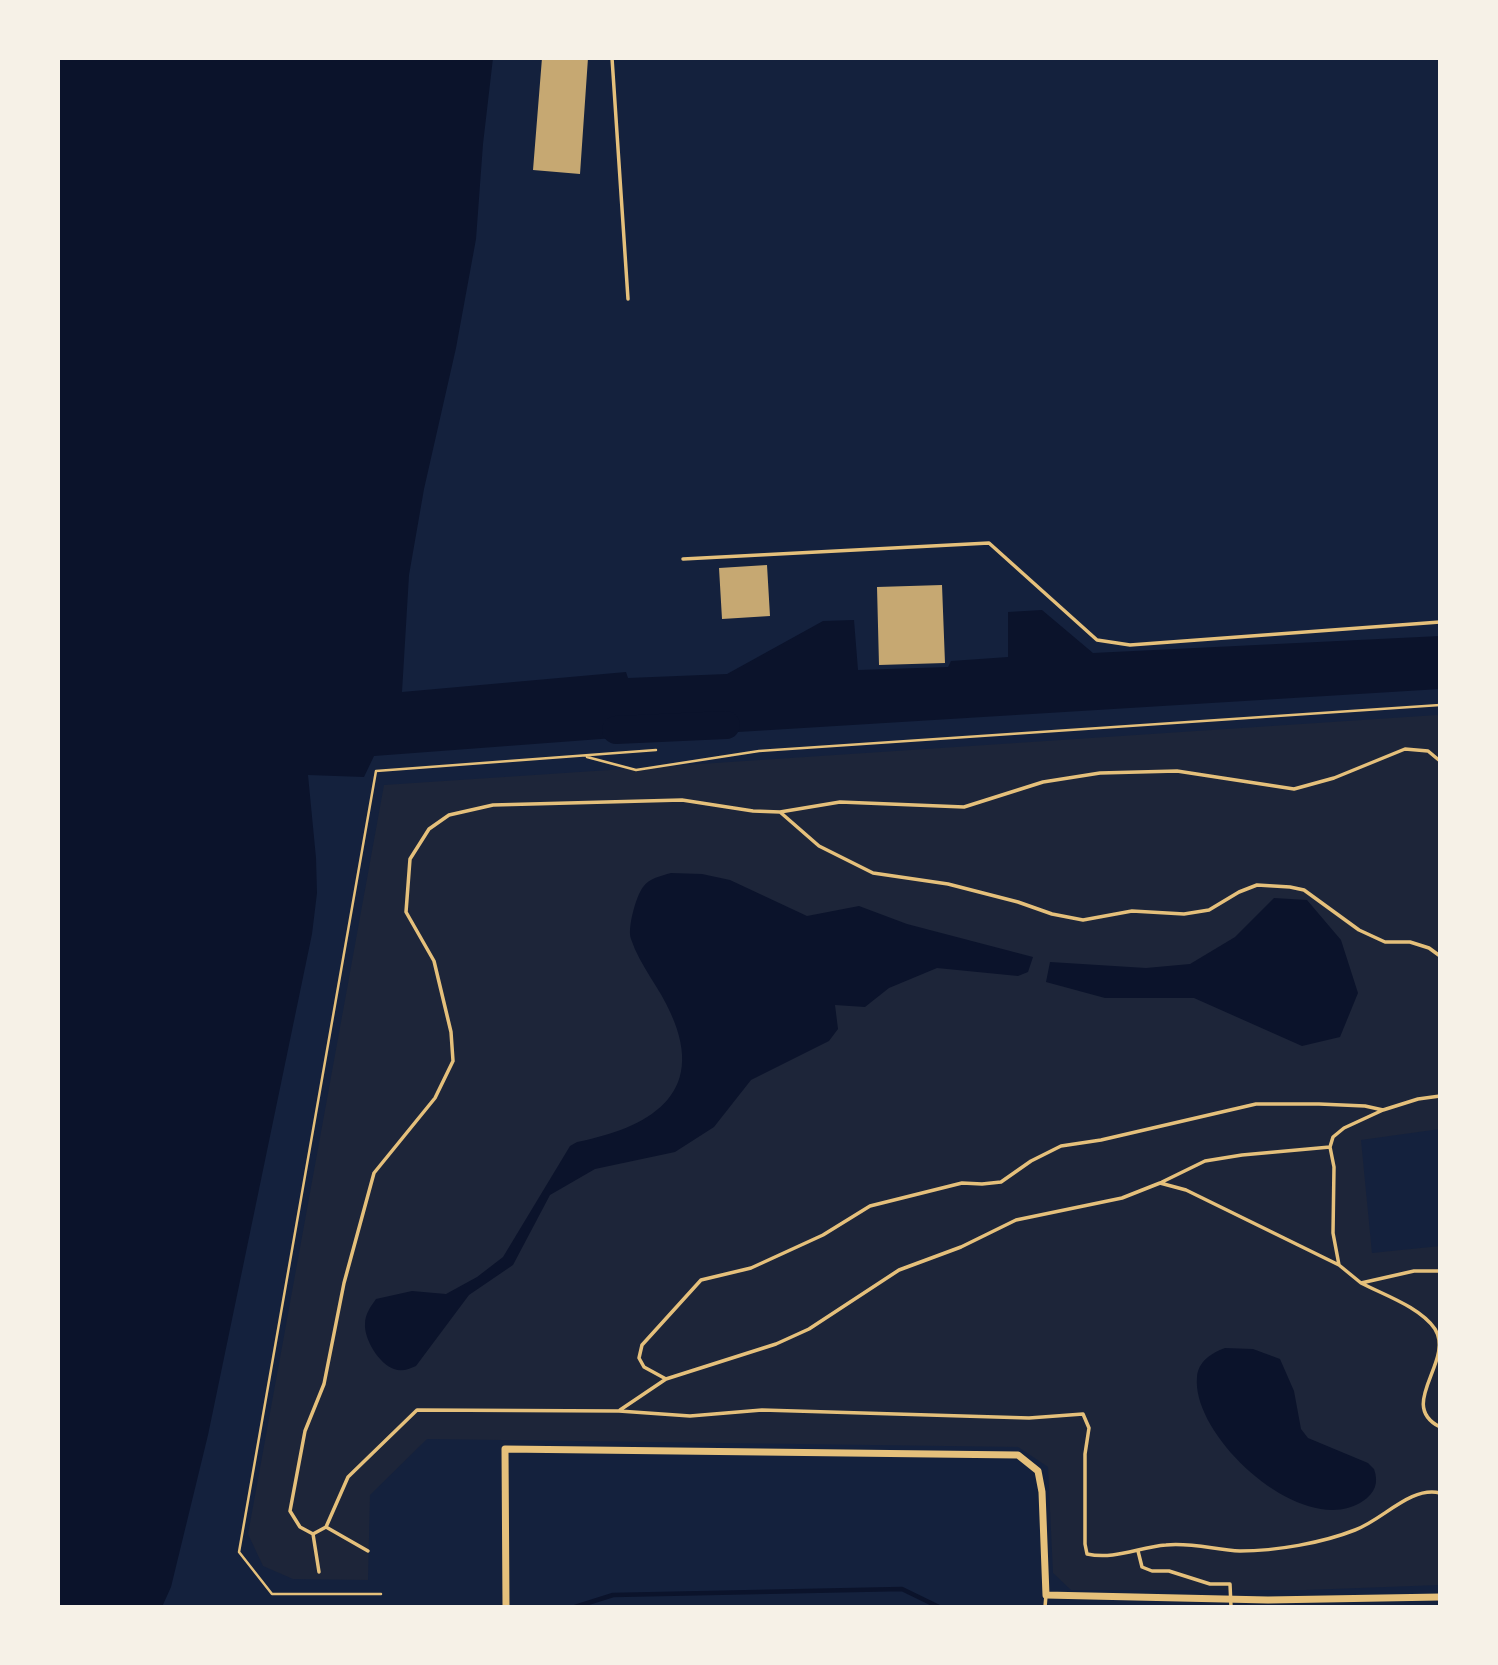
<!DOCTYPE html>
<html>
<head>
<meta charset="utf-8">
<style>
  body { margin:0 }
  #map { position:relative; width:1498px; height:1665px; overflow:hidden; background:#14213d; font-family:"Work Sans",sans-serif }
  canvas { display:block }
  .frame { position:absolute; inset:0; border:60px solid #f6f1e7; pointer-events:none }
</style>
</head>
<body>
<div id="map">
<canvas width="1498" height="1665"></canvas>
<div class="frame"></div>
</div>
<script>
const ctx = document.querySelector('canvas').getContext('2d');
ctx.lineJoin = 'round';
function fillPath(path, color) { ctx.fillStyle = color; ctx.fill(path, 'evenodd'); }
function stroke(path, color, width, dash) { ctx.strokeStyle = color; ctx.lineWidth = width; ctx.lineCap = dash ? 'butt' : 'round'; ctx.setLineDash(dash || []); ctx.stroke(path); }
fillPath(new Path2D(`
  M1437 715 1440 716V1129L1361 1140 1372 1253 1440 1246V1585L1306 1590H1071L1053 1573 1048 1467 1018 1447 427 1439 370 1495 368 1580 293 1579 263 1566 248 1534 384 785Z`), '#1d2539');
fillPath(new Path2D(`
  M58 58H493L483 144 476 239 456 348 424 489 409 575 402 692 626 672 628 678 727 674 823 621 854 620 858 670 948 667 951 661 1008 657V612L1042 610 1093 653 1440 636V689L689 735 686 721 652 722 654 735 374 756 364 777 308 775 316 858 317 893 312 934 208 1435 171 1587 162 1607H58Z
  M671 873 702 874 730 880 807 916 859 906 907 924 1033 957 1028 972 1018 976 937 968 889 988 865 1007 835 1005 838 1029 829 1041 751 1080 714 1127 675 1152 595 1169 550 1195 513 1265 469 1295 416 1366C409 1369 402 1372 394 1369 379 1364 364 1339 365 1324 365 1314 371 1306 376 1299L412 1291 446 1294 477 1277 503 1257 570 1146 577 1142C647 1128 708 1096 671 1014 660 988 640 966 631 939 627 929 636 896 643 887 649 878 661 876 671 873Z
  M1274 898 1307 900 1341 940 1358 993 1340 1037 1302 1046 1194 998H1105L1046 982 1050 962 1146 968 1190 964 1235 937Z
  M1225 1348 1253 1349 1280 1359 1294 1391 1301 1429 1308 1438 1368 1463 1374 1469C1379 1483 1375 1493 1363 1501 1304 1541 1191 1437 1197 1377 1198 1362 1211 1353 1225 1348Z`), '#0b132b');
stroke(new Path2D(`
  M575 1607 613 1595 902 1589 939 1607`), '#0b132b', 4.5);
stroke(new Path2D(`
  M616 730 726 725`), '#0b132b', 28);
fillPath(new Path2D(`
  M542 58H588L580 174 533 170Z
  M767 565 770 616 722 619 719 568Z
  M942 585 945 663 879 665 877 587Z`), '#c6a872');
stroke(new Path2D(`
  M587 757 636 770 759 751 1440 705
  M381 1594H272L239 1552 376 771 656 750`), '#e5c07b', 2.5);
stroke(new Path2D(`
  M612 58 628 299
  M683 559 989 543 1097 640 1130 645 1440 622
  M1440 761 1428 751 1405 749 1334 778 1294 789 1177 771 1100 773 1043 782 964 807 840 802 780 812 753 811 682 800 493 805 449 815 429 829 410 859 406 912 434 961 451 1032 453 1061 435 1098 374 1173 344 1283 324 1384 305 1431 290 1511 300 1527 313 1534 326 1527 348 1477 417 1410 619 1411 690 1416 762 1410 1029 1418 1083 1414 1089 1428 1085 1454V1544L1087 1554C1115 1560 1139 1547 1166 1545 1190 1542 1216 1550 1240 1551 1276 1551 1322 1543 1355 1530 1383 1520 1410 1486 1440 1493
  M780 812 819 846 873 873 948 884 1018 902 1052 914 1083 920 1132 911 1184 914 1209 910 1239 892 1257 885 1290 887 1304 890 1359 930 1385 942H1410L1429 948 1440 956
  M1440 1096 1418 1099 1383 1110 1344 1128 1333 1137 1330 1147 1334 1167 1333 1233 1339 1265 1361 1283 1414 1271H1440
  M1162 1182 1205 1161 1242 1155 1330 1147
  M1361 1283C1384 1295 1420 1307 1435 1329 1455 1361 1396 1405 1440 1427
  M666 1379 644 1367 639 1358 642 1345 701 1280 751 1268 823 1235 870 1206 962 1183 982 1184 1001 1182 1031 1161 1061 1146 1101 1140 1256 1104H1319L1365 1106 1383 1110
  M620 1410 666 1379 776 1344 809 1329 899 1270 961 1247 1016 1220 1122 1198 1160 1183 1186 1190 1339 1265
  M326 1527 368 1551
  M313 1534 319 1572
  M1138 1551 1142 1567 1152 1571H1169L1210 1584H1230L1231 1607
  M1045 1607 1046 1595`), '#e5c07b', 3.5);
stroke(new Path2D(`
  M506 1607 505 1449 1018 1455 1038 1471 1042 1492 1046 1595 1268 1600 1440 1597`), '#e5c07b', 7);
</script>
</body>
</html>
